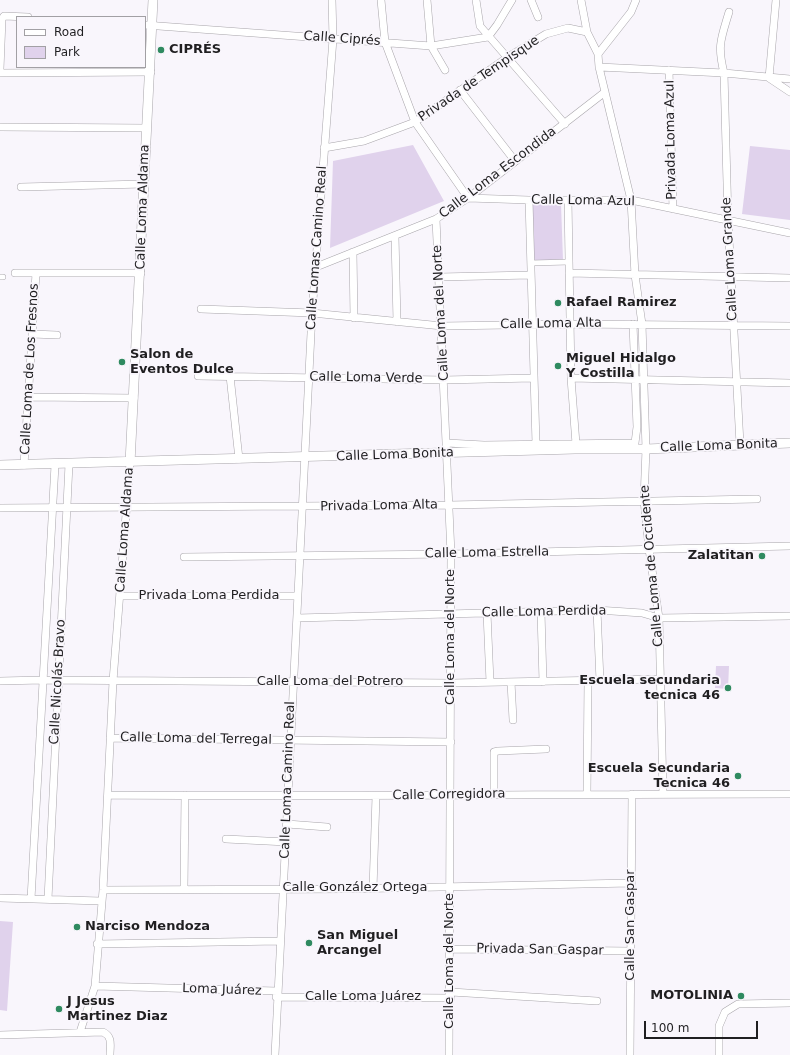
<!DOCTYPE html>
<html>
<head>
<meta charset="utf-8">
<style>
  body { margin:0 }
  #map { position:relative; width:790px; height:1055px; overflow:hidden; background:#f9f6fc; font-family:"DejaVu Sans",sans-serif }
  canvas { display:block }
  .legend { position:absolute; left:16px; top:16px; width:130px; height:52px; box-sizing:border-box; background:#f9f6fc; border:1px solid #a2a0a4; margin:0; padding:5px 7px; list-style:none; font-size:12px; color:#201f21 }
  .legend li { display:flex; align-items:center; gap:8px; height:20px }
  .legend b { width:20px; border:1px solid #a2a0a4 }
  .scale { position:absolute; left:644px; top:1021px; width:114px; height:18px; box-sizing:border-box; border:2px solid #201f21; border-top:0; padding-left:5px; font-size:12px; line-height:14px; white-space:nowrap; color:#201f21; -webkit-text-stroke:3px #f9f6fc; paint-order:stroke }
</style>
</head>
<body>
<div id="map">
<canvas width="790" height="1055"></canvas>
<ul class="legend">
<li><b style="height:5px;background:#fff"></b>Road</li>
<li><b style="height:11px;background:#e0d2ec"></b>Park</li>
</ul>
<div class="scale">100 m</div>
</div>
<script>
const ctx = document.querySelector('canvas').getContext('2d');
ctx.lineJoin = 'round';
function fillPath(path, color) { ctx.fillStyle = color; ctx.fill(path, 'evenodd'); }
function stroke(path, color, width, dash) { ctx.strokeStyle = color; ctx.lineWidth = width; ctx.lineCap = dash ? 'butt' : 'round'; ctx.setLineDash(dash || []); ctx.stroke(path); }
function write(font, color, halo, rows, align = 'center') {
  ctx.font = font + ' "DejaVu Sans",sans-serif'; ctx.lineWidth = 3.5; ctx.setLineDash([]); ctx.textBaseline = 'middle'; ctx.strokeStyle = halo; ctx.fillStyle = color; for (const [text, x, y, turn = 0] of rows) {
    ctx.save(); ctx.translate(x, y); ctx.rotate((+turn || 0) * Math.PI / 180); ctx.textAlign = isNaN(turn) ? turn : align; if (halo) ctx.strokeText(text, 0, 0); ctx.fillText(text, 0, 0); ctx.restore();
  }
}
fillPath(new Path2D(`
  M413 145 444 201 330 248 333 161Z
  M750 146 790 150V220L742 214Z
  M531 204H561L563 260 533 262Z
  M716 666H729L728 689 715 688Z
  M0 921 13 922 7 1011 0 1010Z`), '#e0d2ec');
const pedestrian = new Path2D(`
  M531 263 569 262
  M0 277H3`);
const minor = new Path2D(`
  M381 0 385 42 415 122 468 198 529 200H631L790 233
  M427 0 431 46 445 70
  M476 0 480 26 565 124
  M531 0 538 17
  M581 0 587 32 598 54 599 67 631 200 635 275 642 324 646 449 644 500 649 549 659 618 663 794
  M776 0 769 78 790 92
  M729 12C721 39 717 45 724 73L728 220 740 444
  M145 25 431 46 488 37 497 25 512 0
  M598 54 631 12 636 0
  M599 67 724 73 790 79
  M0 69 2 19 4 16 28 17
  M669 70 673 209
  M0 73 151 72
  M460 90 515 161
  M0 127 146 128
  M324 148 364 141 415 122 508 57 546 34 568 28 587 32
  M21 187 144 184
  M529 200 536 444
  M568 200 571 378 576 444
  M436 219 451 554 449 1055
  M395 236 397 322
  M353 252 354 318
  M316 267 436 219 468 198 605 92
  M15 273H141
  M569 273 790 278
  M439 277 531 275
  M201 309 312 313 442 326 571 324 790 326
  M32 334 57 335
  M198 376 444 380 533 378
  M230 376 239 459
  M571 378 790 383
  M28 397 134 398
  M447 443 484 445 635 443 637 427 633 324
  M24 465 36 273
  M0 508 449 505 757 499
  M184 557 451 554 790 546
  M120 596H297
  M597 610 600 681
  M541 612 543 682
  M487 613 490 682
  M297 618 597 610 642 613 659 618 790 616
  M0 681 43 680 451 683 660 679
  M511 682 513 720
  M110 738 451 742
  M494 794V752L498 751 546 749
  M587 794 588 681
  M108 795C335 797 563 794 790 794
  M287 824 327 827
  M226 839 287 842
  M184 889 185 795
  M373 889 376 796
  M103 890 344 889 631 883
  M0 898 101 901
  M31 899 55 465
  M48 899 69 464
  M97 944 280 941
  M451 949 630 951
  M95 986 277 991
  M451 992 597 1001
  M276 997 451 998
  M80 1032 95 986 103 890 113 681 130 463
  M0 1035 103 1032C113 1037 110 1045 110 1055
  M275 1055 312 313 333 39 332 0
  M630 1055 632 794
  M719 1055V1026L725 1012 738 1004 790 1003`);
const tertiary = new Path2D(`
  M130 463 153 0
  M0 465 575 449H646L790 443`);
stroke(pedestrian, '#a8a5aa', 6);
stroke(minor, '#a8a5aa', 8);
stroke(tertiary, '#a8a5aa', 10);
stroke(pedestrian, '#fff', 5);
stroke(minor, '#fff', 7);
stroke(tertiary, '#fff', 9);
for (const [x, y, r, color] of [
  [161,50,4,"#2f8a60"],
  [558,303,4,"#2f8a60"],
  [122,362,4,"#2f8a60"],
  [558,366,4,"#2f8a60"],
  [762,556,4,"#2f8a60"],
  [728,688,4,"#2f8a60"],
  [738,776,4,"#2f8a60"],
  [77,927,4,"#2f8a60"],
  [309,943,4,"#2f8a60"],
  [741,996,4,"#2f8a60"],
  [59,1009,4,"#2f8a60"]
]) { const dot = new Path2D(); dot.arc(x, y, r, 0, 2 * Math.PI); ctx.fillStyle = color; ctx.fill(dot); stroke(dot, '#f9f6fc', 1.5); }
write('13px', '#201f21', '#f9f6fc', [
  ["Calle Ciprés",342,39,4],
  ["Privada de Tempisque",479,79,-34],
  ["Privada Loma Azul",671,140,-91],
  ["Calle Loma Escondida",498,173,-37],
  ["Calle Loma Azul",583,201,1],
  ["Calle Loma Aldama",143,207,-88],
  ["Calle Lomas Camino Real",317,248,-86],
  ["Calle Loma Grande",730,259,-93],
  ["Calle Loma del Norte",441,313,-93],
  ["Calle Loma Alta",551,324,-1],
  ["Calle Loma de Los Fresnos",30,369,-87],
  ["Calle Loma Verde",366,378,1],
  ["Calle Loma Bonita",719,446,-2],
  ["Calle Loma Bonita",395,455,-2],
  ["Privada Loma Alta",379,506,-1],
  ["Calle Loma Aldama",125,530,-86],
  ["Calle Loma Estrella",487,553,-1],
  ["Calle Loma de Occidente",652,566,-95],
  ["Privada Loma Perdida",209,596],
  ["Calle Loma Perdida",544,612,-1],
  ["Calle Loma del Norte",451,637,-90],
  ["Calle Nicolás Bravo",58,682,-87],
  ["Calle Loma del Potrero",330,682],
  ["Calle Loma del Terregal",196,739,1],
  ["Calle Loma Camino Real",288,780,-88],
  ["Calle Corregidora",449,795,-1],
  ["Calle González Ortega",355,888],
  ["Calle San Gaspar",631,925,-90],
  ["Privada San Gaspar",540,950,1],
  ["Calle Loma del Norte",450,961,-90],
  ["Loma Juárez",222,990,2],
  ["Calle Loma Juárez",363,997]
]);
write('bold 13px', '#201f21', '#f9f6fc', [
  ["CIPRÉS",169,50],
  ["Rafael Ramirez",566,303],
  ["Salon de",130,355],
  ["Eventos Dulce",130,370],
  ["Miguel Hidalgo",566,359],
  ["Y Costilla",566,374],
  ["Zalatitan",754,556,"right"],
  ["Escuela secundaria",720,681,"right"],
  ["tecnica 46",720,696,"right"],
  ["Escuela Secundaria",730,769,"right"],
  ["Tecnica 46",730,784,"right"],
  ["Narciso Mendoza",85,927],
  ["San Miguel",317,936],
  ["Arcangel",317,951],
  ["MOTOLINIA",733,996,"right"],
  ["J Jesus",67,1002],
  ["Martinez Diaz",67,1017]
], 'left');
</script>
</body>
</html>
